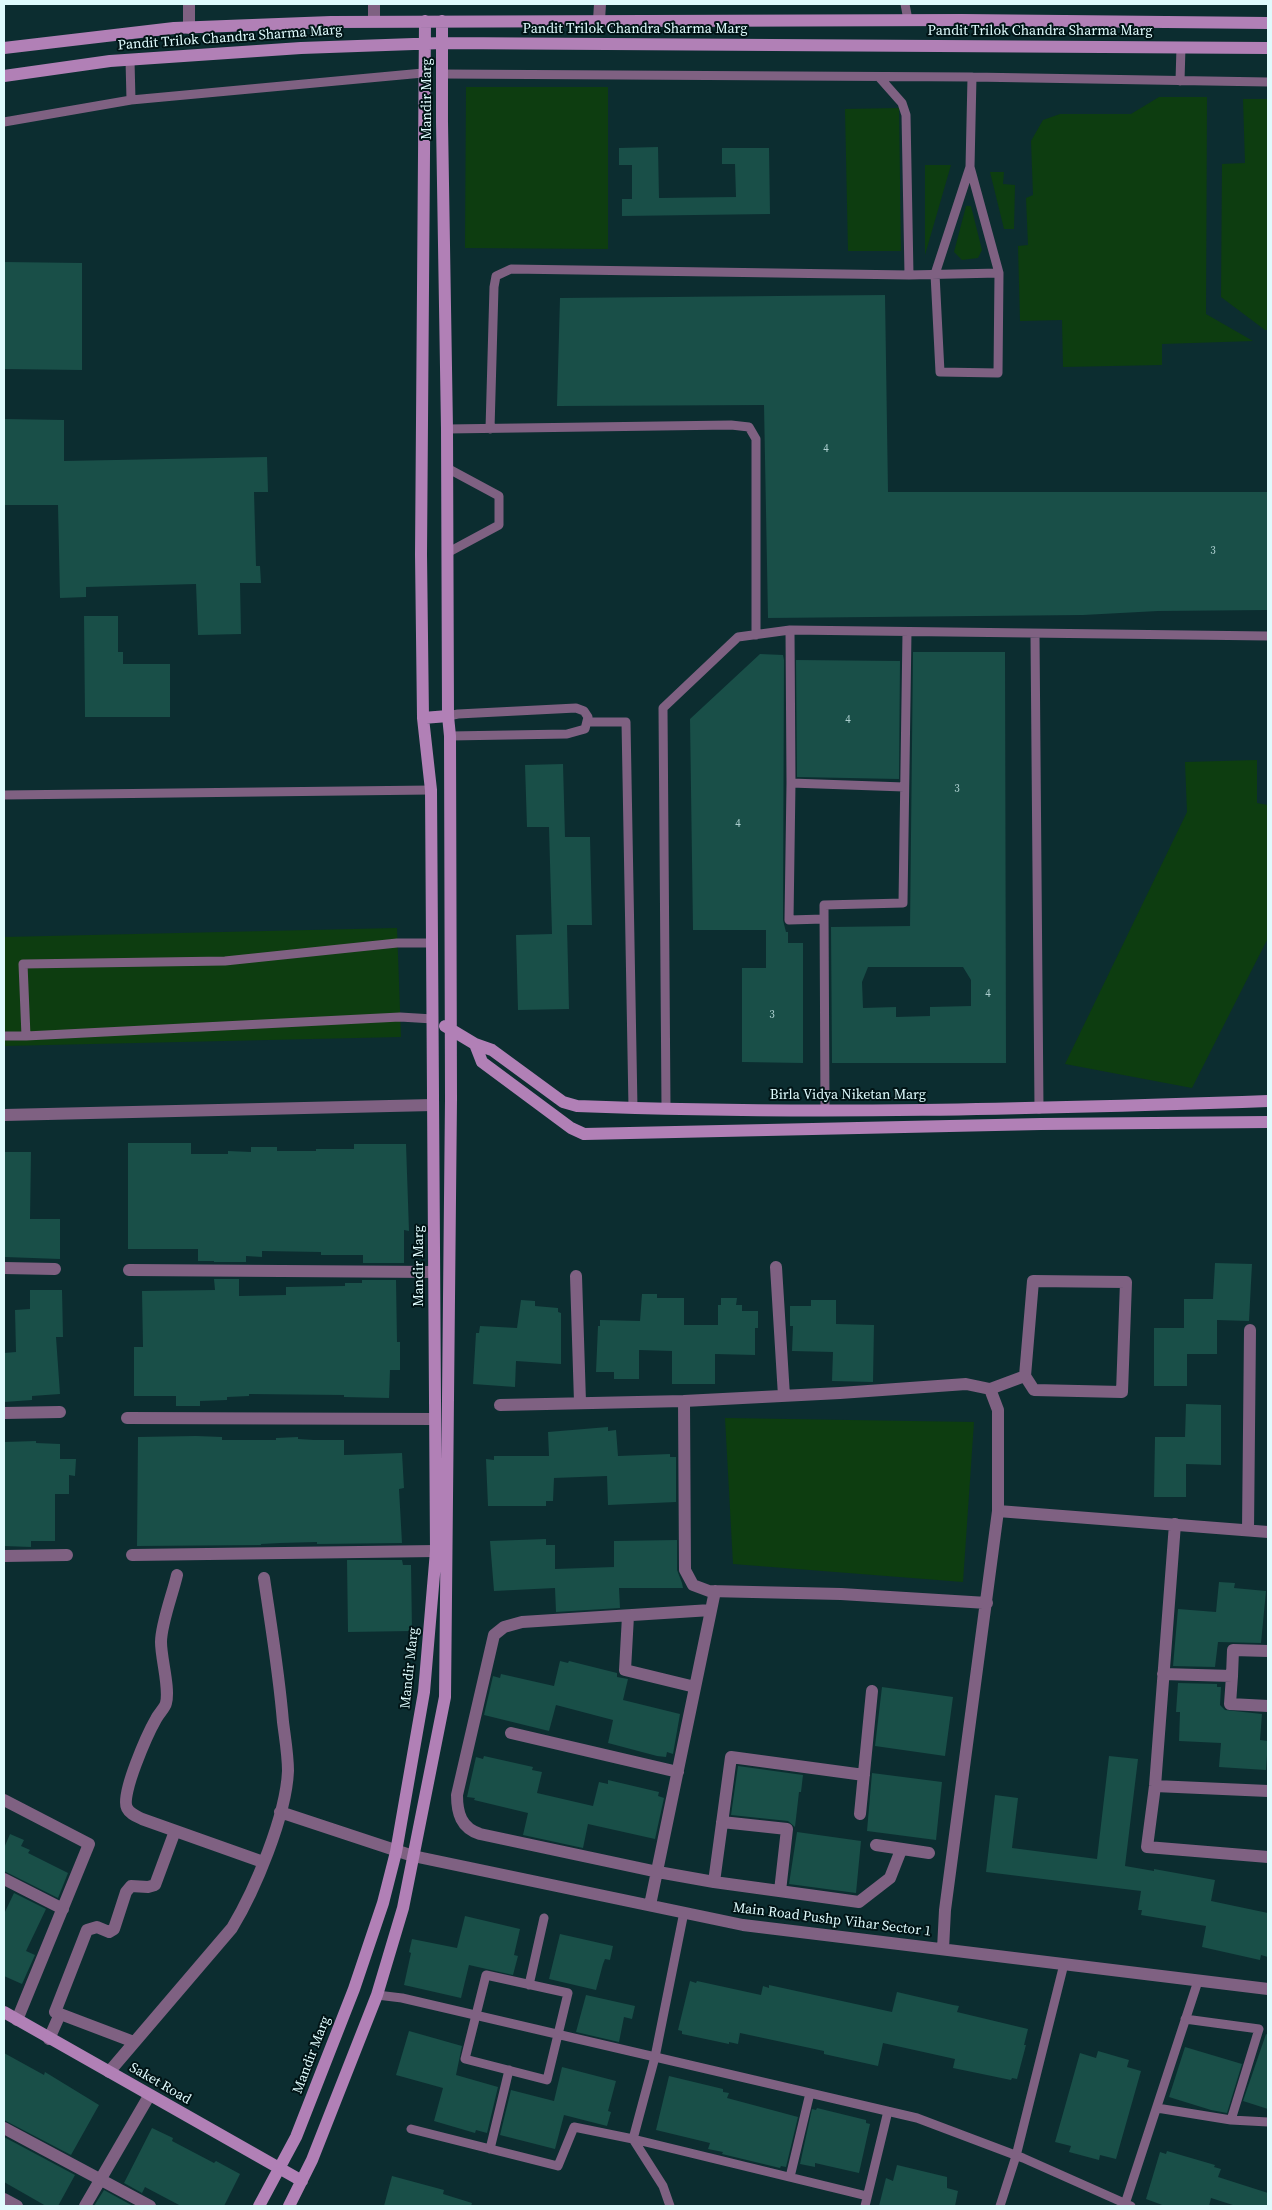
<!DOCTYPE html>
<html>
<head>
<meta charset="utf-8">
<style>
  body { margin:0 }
  #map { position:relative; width:1272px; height:2210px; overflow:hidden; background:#0c2d30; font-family:"Source Serif 4",serif }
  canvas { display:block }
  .frame { position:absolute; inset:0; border:5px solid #dffbfd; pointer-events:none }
</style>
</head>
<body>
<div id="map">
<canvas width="1272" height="2210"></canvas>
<div class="frame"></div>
</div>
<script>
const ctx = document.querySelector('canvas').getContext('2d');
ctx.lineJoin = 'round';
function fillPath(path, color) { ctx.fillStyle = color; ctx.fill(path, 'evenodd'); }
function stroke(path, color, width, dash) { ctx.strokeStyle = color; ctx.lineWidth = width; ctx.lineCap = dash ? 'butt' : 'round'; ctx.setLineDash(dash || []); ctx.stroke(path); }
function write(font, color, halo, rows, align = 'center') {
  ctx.font = font + ' "Source Serif 4",serif'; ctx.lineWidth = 4; ctx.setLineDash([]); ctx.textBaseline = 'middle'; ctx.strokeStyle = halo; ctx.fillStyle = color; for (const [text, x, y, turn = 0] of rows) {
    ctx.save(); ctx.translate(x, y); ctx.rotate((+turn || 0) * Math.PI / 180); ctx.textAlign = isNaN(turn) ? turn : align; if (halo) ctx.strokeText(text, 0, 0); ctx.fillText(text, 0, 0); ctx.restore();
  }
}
fillPath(new Path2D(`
  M466 87H608V249L465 248Z
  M1159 97H1207L1206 314 1253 341 1162 344V365L1063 367 1062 320 1020 321 1018 246 1028 245 1026 198 1033 195 1031 141 1043 120 1060 114H1131Z
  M1243 99H1268V330H1265L1221 297 1222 164 1245 163Z
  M899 108 901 251H848L845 109Z
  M925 165H951L925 255Z
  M990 172H1004L1003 184 1015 185 1014 229H1004Z
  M966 206H971L982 250 978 258 962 260 954 252Z
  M1257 760V803L1268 805V938L1192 1088 1065 1064 1187 812 1185 762Z
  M397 928 401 1037 4 1046V937Z
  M725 1418 974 1422 963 1582 733 1564Z`), '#0d3d10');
fillPath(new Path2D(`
  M658 147 659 198 736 197 735 164H722V148H769L770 214 622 216V199H632V165H619V148Z
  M4 262 82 263V370L4 369Z
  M885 295 888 492H1268V610L1158 611 1083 615 768 618 764 405 557 406 560 298Z
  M4 419 64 420V461L267 457 268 492H254L256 566H260L261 583H240L241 634 198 635 196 584 86 587V597L60 598 58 505H4Z
  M84 616H118V652H123V664H170V717H85Z
  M913 652H1005L1006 1063H832L831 927 910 926ZM868 967H963L971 980V1006L930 1007V1016L896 1017V1007L863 1008 862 982Z
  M760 654 783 655 784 660 783 920 786 932H788V943H803V1063L742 1062V968H766V930H693L690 719Z
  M796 660 900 661 899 779 797 777Z
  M563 764 565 837H590L592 925H567L569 1009 518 1010 516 935 552 934 549 827H527L525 765Z
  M128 1143H191V1154H228V1151L251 1152V1147H277V1151H316V1149H354V1144H406L409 1231 404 1230V1263H363V1255H321V1252L262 1251V1257L246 1256V1262H214V1261H198V1249H128Z
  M4 1152H31L30 1219H60V1259L5 1257Z
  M1215 1263 1252 1264 1249 1321 1217 1320V1354H1187V1386H1154V1328H1184V1299H1213Z
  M214 1279H239V1296L286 1295V1287L345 1286V1283H362V1280H396L397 1342H400V1370H390L389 1398 344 1397V1395L249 1394V1396L227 1397V1400L200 1401V1406H176V1396H134V1347H143L142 1291 215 1290Z
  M30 1290H62L63 1337H56L60 1394 32 1396V1400L4 1402V1353L16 1352 15 1310 30 1309Z
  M642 1294H657V1298H684V1325H718V1305H721V1298H737L736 1305H742V1311H758V1328H755V1355L715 1354V1384H672V1351L639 1350V1379H614V1372H596L598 1326H600V1320L640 1321Z
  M521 1300 535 1301V1306L558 1308V1312L561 1313V1364L516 1361 515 1387 473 1384 476 1333H479L480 1326 517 1328Z
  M811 1300H836V1324L874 1325 873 1382 832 1381 833 1352 792 1351 793 1326H790V1306H811Z
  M1186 1404 1221 1405V1465L1186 1464V1497H1154L1155 1437H1185Z
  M608 1427V1431L616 1430 618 1456 670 1454V1457H676V1502L608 1505 607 1476 554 1478 553 1501H546V1506H488L486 1459 494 1460V1456H549L548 1432Z
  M196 1436 222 1437V1440H276V1438L298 1437V1439L314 1440H344V1455L402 1453 404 1488 399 1489 402 1543 317 1544V1542L280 1543 261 1544V1545L137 1546 138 1437Z
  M36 1441V1443L60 1444V1459H76L75 1476 69 1475V1494H55V1541H31V1547L4 1546V1442Z
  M546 1539V1545H555V1569L614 1567V1541L677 1540V1570L682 1583 683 1588H619L620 1608 556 1612 555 1588 494 1591 490 1541Z
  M347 1560H402L403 1565H411L412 1631 348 1632Z
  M1219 1582 1235 1583 1234 1588 1266 1591 1261 1643 1218 1642 1215 1667 1173 1666 1178 1609 1216 1612Z
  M560 1661 568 1663 569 1661 617 1673V1677L628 1679 623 1700 680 1714 673 1754 667 1752 666 1757 657 1756 608 1743 613 1720 556 1705 549 1731 484 1715 493 1676 500 1678 501 1674 554 1686Z
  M1178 1683 1217 1684V1687H1221L1220 1705 1225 1710 1262 1714 1260 1740 1268 1741 1266 1770 1219 1767 1221 1743 1179 1741 1180 1712H1176Z
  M882 1687 953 1697 945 1756 875 1746Z
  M484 1756 533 1767 532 1770 542 1772 537 1793 593 1806 599 1782 608 1784V1780L659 1792 658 1796 664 1798 655 1839 588 1824 583 1848 523 1835 528 1813 474 1800 475 1798 467 1797 476 1757 483 1759Z
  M1109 1756 1138 1759 1125 1866 1154 1871V1869L1215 1880 1211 1901 1268 1913V1957L1261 1955 1260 1960 1202 1947 1206 1926 1141 1915 1142 1910H1138L1141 1891 986 1872 995 1795 1018 1798 1012 1848 1097 1859Z
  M738 1766 803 1775 801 1792H799L795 1827 788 1821 731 1815Z
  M872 1773 942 1782 936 1840 867 1831Z
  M797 1832 861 1841 856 1893 789 1884Z
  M10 1834 24 1840 21 1846 30 1850 28 1853 68 1873 58 1898 4 1871V1848Z
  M14 1893 46 1909 26 1951 35 1955 22 1984 4 1976V1914Z
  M465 1916 520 1929 514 1955 518 1956 513 1975 469 1965 461 1998 404 1985 411 1953 409 1952 412 1939 457 1948Z
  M560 1934 613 1946 610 1960 605 1959 603 1964 596 1990 549 1979Z
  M690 1981 696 1983 697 1981 761 1995 763 1986 769 1988V1985L892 2012 897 1992 953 2005 959 2006 957 2012 1028 2029 1024 2045H1026L1017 2079 1012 2078 1011 2080 953 2068 955 2059 883 2043 878 2066 824 2054V2051L740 2033 738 2044 729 2042V2044L682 2034V2031L678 2030Z
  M586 1995 635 2006 632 2019 624 2017 619 2042 576 2032Z
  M409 2031 462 2046 456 2075 498 2087 487 2133 476 2130 475 2133 434 2121 443 2088 396 2075Z
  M1266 2034 1268 2035V2109L1243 2101Z
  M1185 2047 1242 2064 1227 2113 1211 2110 1169 2097Z
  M1098 2051 1129 2060 1127 2067 1141 2071 1116 2159 1100 2155 1099 2160 1069 2152 1071 2146 1055 2142 1080 2053 1096 2058Z
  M4 2053 44 2075 45 2072 99 2105 71 2155 4 2120Z
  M562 2067 616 2081 608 2111 611 2112 607 2126 564 2115 555 2149 500 2135 511 2090 554 2101Z
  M669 2076 723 2089V2092L729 2093 727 2098 798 2117 786 2167 781 2166 780 2168 722 2154 723 2152 708 2149 710 2143 656 2130Z
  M817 2108 866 2120V2123L870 2124 859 2173 815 2163V2167L800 2164 812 2109 816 2110Z
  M152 2128 173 2138 172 2141 214 2163 216 2161 240 2174 224 2206H181L145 2187 142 2193 124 2183Z
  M4 2137 75 2175 58 2206H46L4 2182Z
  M1167 2151 1215 2165 1214 2167 1221 2169 1218 2177 1268 2193V2206H1236L1211 2198 1209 2206H1165L1146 2199 1160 2152 1166 2154Z
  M897 2165 947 2177V2188L958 2191 955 2206H879L886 2178 893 2181Z
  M392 2176 444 2190 443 2194 472 2203 471 2206H384Z
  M104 2190 133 2206H94Z`), '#194f48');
stroke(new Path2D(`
  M905 4 908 20
  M130 60 131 100
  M442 74 972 77 1268 82
  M879 77 902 103 906 115 909 275
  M1180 81 1181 47
  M4 122 131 100 423 73
  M970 167 935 274 940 372 998 373 999 273 970 167 972 77
  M447 429 731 425 749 427 756 439V635
  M490 429 494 287 496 276 511 269 909 275 999 273
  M447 468 499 496V525L447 553
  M790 630 791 783 789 920 824 919
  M1035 635 1039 1109
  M448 716 458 714 576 708 584 711 588 717 585 729 567 734 450 736
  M588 722H626L633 1108
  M791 783 904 787
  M4 795 431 790
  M432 943H397L225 961 23 964 26 1036 400 1017 433 1019
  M4 1036H26
  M666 1107 663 708 738 637 790 630 1268 636
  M825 1110 824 905 903 903 907 632
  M486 1975 568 1993 547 2080 465 2059Z
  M529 1985 544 1918
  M377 1995 402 1998 917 2118 1023 2158 1131 2206
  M1157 2108 1231 2120 1259 2029 1185 2019
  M1231 2120 1268 2122
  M411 2129 558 2166 574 2127 633 2139 655 2057 684 1912
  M633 2139 867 2196
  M633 2139 663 2186 670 2206
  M490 2149 509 2070
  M790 2177 810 2093
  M1125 2204 1198 1981
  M865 2206 888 2111
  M1000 2206 1016 2156 1064 1964`), '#7f6182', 9);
stroke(new Path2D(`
  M189 4V28
  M374 4V21
  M599 20 600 4
  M4 1115 433 1105
  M776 1267 784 1396
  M4 1268 55 1269
  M129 1270 434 1272
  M576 1276 580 1402
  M500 1405 684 1401
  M4 1413 60 1412
  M127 1418 435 1419
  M998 1511 1268 1532
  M1175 1524 1155 1786 1147 1847 1268 1857
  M1248 1530 1250 1330
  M132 1555 436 1551
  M4 1556 67 1555
  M177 1575C173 1593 161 1624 161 1642 161 1659 170 1688 166 1703 165 1708 159 1713 156 1719 148 1733 120 1795 127 1808 130 1814 136 1816 142 1819L263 1862
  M987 1603 841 1594 709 1591 693 1585 685 1570 684 1401 840 1393 966 1384 990 1389 1025 1376 1034 1390 1122 1392 1126 1282 1033 1281 1025 1376
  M711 1610 522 1622 504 1627 494 1635 457 1795C457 1813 461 1828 480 1834L658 1872 714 1882 731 1757 864 1775
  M628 1616 625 1670 695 1687
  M1163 1674 1232 1676 1233 1650 1268 1651
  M1232 1676 1230 1704 1268 1706
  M511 1733 678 1772
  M1155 1786 1268 1791
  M4 1800 89 1844 17 2020
  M280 1812 413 1856 743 1925 1268 1989
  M860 1814 872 1691
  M722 1822 787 1829 780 1891
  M876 1845 929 1853
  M4 1879 63 1909
  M714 1882 859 1902 890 1878 901 1850
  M650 1905 715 1591
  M943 1949 945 1910 998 1511V1410L990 1389
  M49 2039 60 2014
  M134 2042 55 2012 87 1930 97 1927 109 1932 114 1929 126 1892 131 1886 148 1887 155 1885 175 1831
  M109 2072 232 1928C255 1890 286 1816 288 1771 288 1755 285 1738 283 1722 279 1673 271 1626 264 1578
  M4 2128 150 2206
  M4 2199 17 2206
  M85 2206 149 2096`), '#7f6182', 12);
stroke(new Path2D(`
  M4 48 174 28 331 22 962 20 1268 23
  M4 76 110 61 301 48 442 43 1268 48
  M423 718 448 716
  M445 1026 475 1044 492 1050 563 1102 577 1106C807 1115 1038 1109 1268 1101
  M475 1044 482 1062 571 1128 584 1134 1041 1124 1268 1122
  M4 2012 302 2181
  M259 2206 296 2137 354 1989 383 1903 396 1852 424 1692 436 1551 431 790 423 718 421 554 425 21
  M289 2206 312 2160 377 1995 403 1908 445 1697 451 1099 450 736 448 716 447 429 442 122V21`), '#b180b6', 12);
write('11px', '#aed0d0', null, [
  ["4",826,449],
  ["3",1213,551],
  ["4",848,720],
  ["3",957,789],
  ["4",738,824],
  ["4",988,994],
  ["3",772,1015]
]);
write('14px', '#dffbfd', '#011416', [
  ["Pandit Trilok Chandra Sharma Marg",635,29],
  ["Pandit Trilok Chandra Sharma Marg",1040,31],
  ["Pandit Trilok Chandra Sharma Marg",230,38,-4],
  ["Mandir Marg",427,99,-90],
  ["Birla Vidya Niketan Marg",848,1095],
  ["Mandir Marg",419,1266,-90],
  ["Mandir Marg",410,1668,-84],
  ["Main Road Pushp Vihar Sector 1",832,1920,7],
  ["Mandir Marg",312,2055,-69],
  ["Saket Road",160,2084,30]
]);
</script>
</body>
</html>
